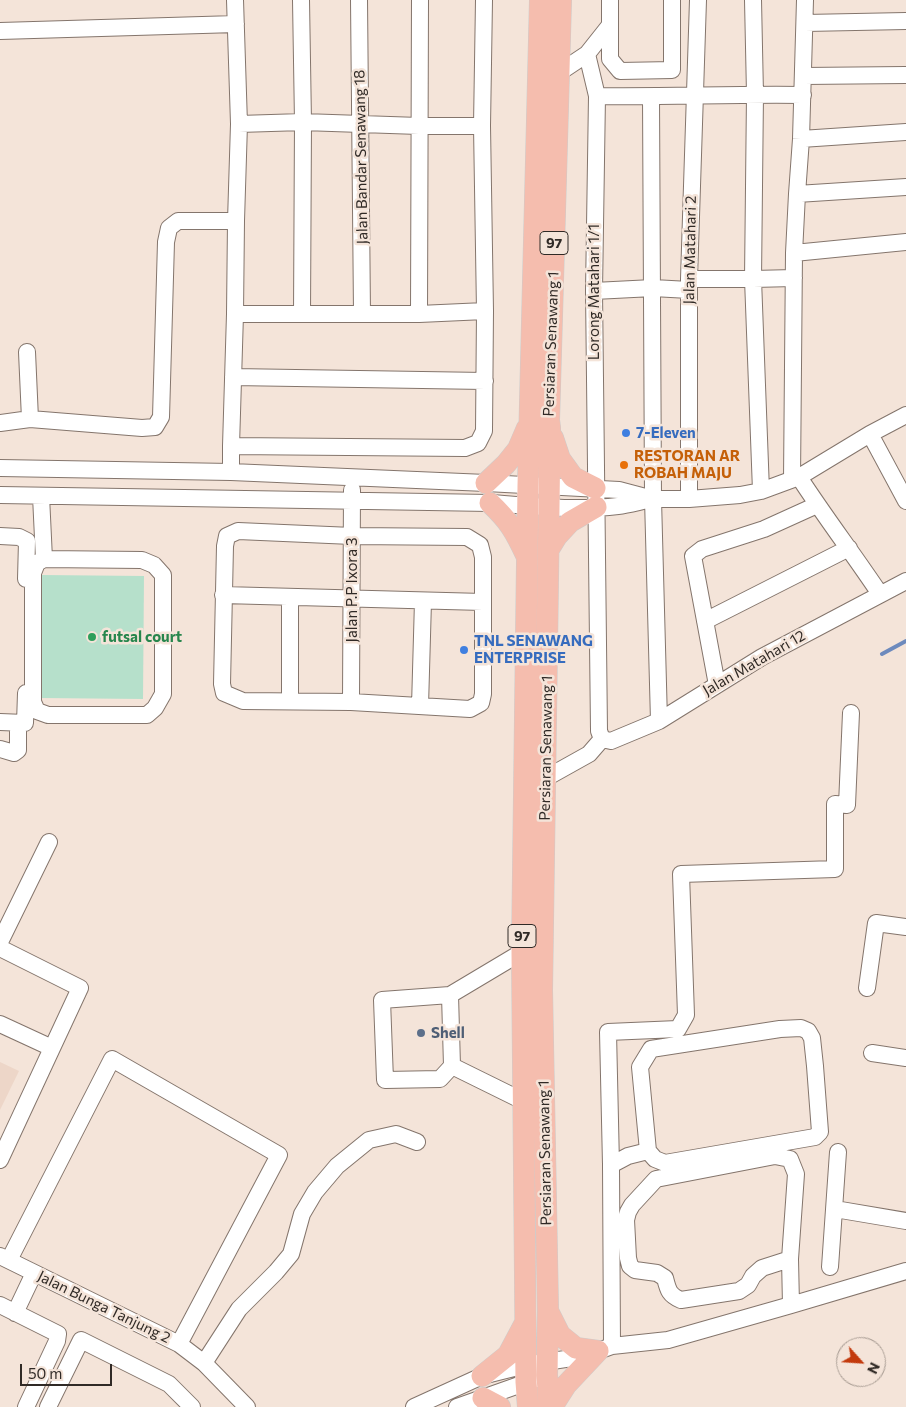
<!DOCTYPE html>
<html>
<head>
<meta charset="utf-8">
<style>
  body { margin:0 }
  #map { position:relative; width:906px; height:1407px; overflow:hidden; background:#f4e4d9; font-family:Commissioner,sans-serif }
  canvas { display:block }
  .north { position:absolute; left:836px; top:1337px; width:50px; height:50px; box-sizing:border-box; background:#f4e4d9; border:1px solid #a69a91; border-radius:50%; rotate:116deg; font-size:14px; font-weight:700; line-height:20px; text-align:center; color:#302a26 }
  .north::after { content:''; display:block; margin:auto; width:18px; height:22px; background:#c33a0d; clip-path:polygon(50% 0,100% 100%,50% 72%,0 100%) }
  .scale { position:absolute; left:20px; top:1364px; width:92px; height:22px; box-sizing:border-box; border:2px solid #302a26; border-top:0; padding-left:6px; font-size:15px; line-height:18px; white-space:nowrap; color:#302a26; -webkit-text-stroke:4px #f4e4d9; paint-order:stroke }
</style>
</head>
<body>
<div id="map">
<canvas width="906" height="1407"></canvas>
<div class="north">N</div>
<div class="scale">50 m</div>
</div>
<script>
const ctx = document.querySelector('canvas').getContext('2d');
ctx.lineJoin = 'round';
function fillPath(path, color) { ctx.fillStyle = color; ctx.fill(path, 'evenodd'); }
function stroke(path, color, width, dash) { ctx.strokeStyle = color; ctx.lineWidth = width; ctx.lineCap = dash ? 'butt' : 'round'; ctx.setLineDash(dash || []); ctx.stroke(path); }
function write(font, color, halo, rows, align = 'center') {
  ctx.font = font + ' Commissioner,sans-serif'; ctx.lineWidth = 5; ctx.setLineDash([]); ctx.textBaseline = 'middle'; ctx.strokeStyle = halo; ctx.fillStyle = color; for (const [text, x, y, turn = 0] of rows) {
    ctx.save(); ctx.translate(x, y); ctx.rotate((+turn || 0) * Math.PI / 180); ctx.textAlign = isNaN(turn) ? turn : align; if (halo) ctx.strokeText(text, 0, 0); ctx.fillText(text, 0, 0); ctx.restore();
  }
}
fillPath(new Path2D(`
  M0 1062 19 1071 0 1110Z`), '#edd6c8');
fillPath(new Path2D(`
  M42 575 144 576 143 699 40 698Z`), '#b6e0cb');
stroke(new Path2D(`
  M882 654 906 641`), '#6d8abd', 4);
const minor = new Path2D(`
  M301 0 303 122 302 314
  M359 0 362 313
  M753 0 755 94 753 279 761 491
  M805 23 906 21
  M610 25V59L620 71 672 70V0
  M0 31 236 24
  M587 54 597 96 594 291 599 731 602 739
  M560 72 587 54 610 25V0
  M803 76 906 75
  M597 96C665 97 734 94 803 95
  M651 97 653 499 659 721
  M239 124 303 122 419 126H482
  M801 139 906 132
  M797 194 906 187
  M794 253 906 242
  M689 279H753L794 278
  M594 291 653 288 689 290
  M235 314H419L485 311
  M419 314 420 0
  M27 352 30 419
  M233 377 485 381
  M0 423 30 419 142 428 155 427 161 417 166 242 169 228 178 221H236
  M870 434 906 501
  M231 446 465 448 478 443 484 431 485 311 482 126 484 0
  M0 468 231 472 486 483 619 490 653 499H689L740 495 761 491 799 477 870 434 906 415
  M231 472V446L235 314 236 221 239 124 235 0
  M799 477C825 517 854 555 880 594
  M792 479 794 253 797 194 801 139 805 0
  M0 495 490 503C532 506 576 511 618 506 628 505 638 502 648 500
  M41 496 44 559 142 560 154 565 163 575V694L155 708 147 715H48L37 711 33 702V573L37 563 44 559
  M689 499V279L698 0
  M238 531 352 536 467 537 480 545 483 557V694L481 703 470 709 351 702 243 701 224 693 222 684 225 546 227 536Z
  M0 536 19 537 27 541 26 579
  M223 595 483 602
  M705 621 849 548
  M717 685 693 556 702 549 764 529 817 505
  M290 701V597
  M351 702 352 490
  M420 706 423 601
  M0 722 25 723 26 693
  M602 739 611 741 659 721 762 657 906 581
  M0 749 14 753 18 750V724
  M546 778 589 754 602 739
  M0 942 49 842
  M0 948 80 988 0 1160
  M522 952 450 995 452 1066 523 1101
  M867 988 876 923 906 927
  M450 995 382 1000 385 1080 440 1079 452 1066
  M0 1024 52 1048
  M801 1028 808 1031 812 1038 815 1066 820 1132 815 1137 665 1163 655 1159 648 1151 640 1067 651 1049 780 1029Z
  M872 1053 906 1058
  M611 1165 628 1156 648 1151
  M835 1209 906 1221
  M0 1256 179 1344 204 1363 247 1407
  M790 1259 796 1174 790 1159 775 1156 656 1179 632 1205 628 1212 626 1220 628 1258 630 1266 635 1270 657 1273 665 1278C668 1290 669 1295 681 1300L739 1291 748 1285 753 1276 762 1268 790 1259 791 1305
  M9 1260 112 1059 279 1155 179 1344
  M830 1267 838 1152
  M0 1305 58 1334 57 1341 26 1407
  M15 1313 34 1273
  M612 1346 611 1165 608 1032 678 1029 686 1015 681 874 835 869V804L847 805 851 713
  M204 1363 239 1309 276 1272 291 1254 302 1214 315 1192 337 1166 369 1140 396 1134 417 1142
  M48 1407 81 1340 169 1384 192 1407
  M414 1407 482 1376 526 1365 572 1358 598 1351 612 1346 668 1340 791 1305 906 1271
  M457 1407 536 1379`);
const major = new Path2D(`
  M553 438 560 459 573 477 595 488
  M486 483 506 464 518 449 527 428
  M490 503C509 521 515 531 526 555
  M549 549 557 536 570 522 596 507
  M549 1313 560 1335 576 1348 598 1351
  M482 1376 508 1355 525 1323
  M483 1398 500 1407
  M528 1407 526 1382 522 952 528 486 540 0
  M549 1407 547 1375 548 1311 542 990 549 507 550 428 549 420 561 0
  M552 1407 566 1385 598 1351`);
stroke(minor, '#84756c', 18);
stroke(major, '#cdcccb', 22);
stroke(minor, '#fff', 16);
stroke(major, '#f5bdae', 21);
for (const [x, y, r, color] of [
  [626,433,5,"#3f7fe0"],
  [624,465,5,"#e8710a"],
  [92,637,5,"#2e9e5b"],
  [464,650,5,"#3f7fe0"],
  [421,1033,5,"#5c6f8a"]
]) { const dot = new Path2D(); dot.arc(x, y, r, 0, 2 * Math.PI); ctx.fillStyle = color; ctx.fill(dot); stroke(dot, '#f4e4d9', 2); }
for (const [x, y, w] of [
  [554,243,28],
  [522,936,28]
]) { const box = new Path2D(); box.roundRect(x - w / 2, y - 11.5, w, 23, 4); ctx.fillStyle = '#f4e4d9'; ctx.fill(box); stroke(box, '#302a26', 1); }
write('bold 14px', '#302a26', null, [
  ["97",554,243],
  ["97",522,936]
]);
write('15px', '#302a26', '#f4e4d9', [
  ["Jalan Bandar Senawang 18",361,157,-91],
  ["Jalan Matahari 2",690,250,-89],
  ["Lorong Matahari 1/1",594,292,-90],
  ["Persiaran Senawang 1",551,344,-88],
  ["Jalan P.P Ixora 3",352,590,-90],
  ["Jalan Matahari 12",754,663,-30],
  ["Persiaran Senawang 1",546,748,-89],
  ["Persiaran Senawang 1",545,1153,-91],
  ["Jalan Bunga Tanjung 2",104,1307,26]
]);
write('bold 15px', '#366cbe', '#f4e4d9', [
  ["7-Eleven",636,433],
  ["TNL SENAWANG",474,641],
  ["ENTERPRISE",474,658]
], 'left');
write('bold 15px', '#c56008', '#f4e4d9', [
  ["RESTORAN AR",634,456],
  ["ROBAH MAJU",634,473]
], 'left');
write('bold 15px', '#27864d', '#f4e4d9', [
  ["futsal court",102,637]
], 'left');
write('bold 15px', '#4e5e75', '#f4e4d9', [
  ["Shell",431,1033]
], 'left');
</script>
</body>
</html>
